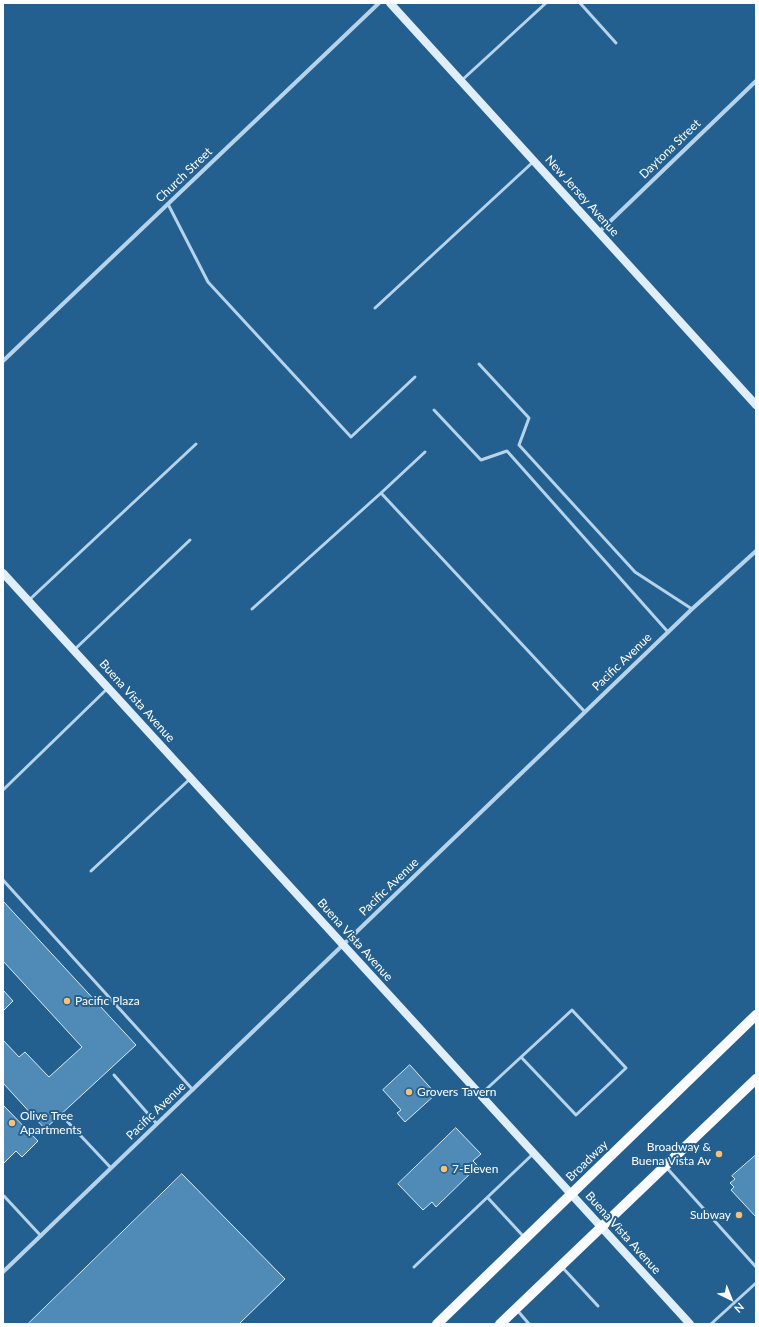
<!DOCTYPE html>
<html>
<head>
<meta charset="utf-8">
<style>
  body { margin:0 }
  #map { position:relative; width:759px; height:1327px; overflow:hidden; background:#24608f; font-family:Lato,sans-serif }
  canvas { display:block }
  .frame { position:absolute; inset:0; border:4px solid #fff; pointer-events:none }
  .north { position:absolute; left:711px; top:1279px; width:40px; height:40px; -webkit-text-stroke:3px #24608f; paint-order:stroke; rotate:137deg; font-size:11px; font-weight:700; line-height:16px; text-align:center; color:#fff }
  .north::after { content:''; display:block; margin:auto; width:14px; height:18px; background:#fff; clip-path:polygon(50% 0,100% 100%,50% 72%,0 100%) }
</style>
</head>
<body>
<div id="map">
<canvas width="759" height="1327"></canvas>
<div class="frame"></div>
<div class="north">N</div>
</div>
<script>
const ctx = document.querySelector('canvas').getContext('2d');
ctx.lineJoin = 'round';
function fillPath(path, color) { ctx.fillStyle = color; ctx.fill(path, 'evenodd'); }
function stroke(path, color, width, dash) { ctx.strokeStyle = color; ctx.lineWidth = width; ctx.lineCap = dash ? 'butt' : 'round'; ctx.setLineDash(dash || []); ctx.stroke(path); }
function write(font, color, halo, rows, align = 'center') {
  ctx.font = font + ' Lato,sans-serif'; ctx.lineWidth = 4; ctx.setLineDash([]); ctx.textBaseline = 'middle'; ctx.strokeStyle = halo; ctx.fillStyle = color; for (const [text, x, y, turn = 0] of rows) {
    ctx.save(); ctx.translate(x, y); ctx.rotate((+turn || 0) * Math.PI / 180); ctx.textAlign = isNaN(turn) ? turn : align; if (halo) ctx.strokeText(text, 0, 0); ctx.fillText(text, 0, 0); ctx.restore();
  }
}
const building = new Path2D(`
  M3 901 136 1045 45 1129 3 1083V1040L19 1057 25 1052 49 1077 82 1047 3 961Z
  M3 990 13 1001 3 1011Z
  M410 1065 436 1094 405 1122 397 1113 401 1110 383 1090Z
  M3 1105 38 1141 22 1157 16 1151 3 1164Z
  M456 1128 481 1154 473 1161 478 1166 436 1207 432 1202 423 1210 398 1184Z
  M756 1155V1217L731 1190 734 1187 730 1183 735 1179 732 1176Z
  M182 1174 285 1279 239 1324H28Z`);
fillPath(building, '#508bb8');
stroke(building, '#daebf9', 1);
stroke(new Path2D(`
  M580 3 616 43
  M461 81 546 3
  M168 204 208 282 351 437 415 377
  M375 308 533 162
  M479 364 529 418 519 445 635 572 692 609
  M434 410 481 460 507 451 668 632
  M381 493 425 452
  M28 601 196 444
  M252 609 381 493 585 712
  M74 650 190 540
  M3 790 108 688
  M91 871 191 778
  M3 880 193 1090
  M114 1075 157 1124
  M480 1095 572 1010 626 1068 576 1115 521 1057
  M65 1119 111 1168
  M666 1167 756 1267
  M4 1196 41 1236
  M488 1198 524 1237
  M414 1267 534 1153
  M562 1267 598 1306
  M517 1310 529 1324
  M711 1324 756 1283`), '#b5d4ec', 3);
stroke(new Path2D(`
  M599 232 756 81
  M3 361 379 3
  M3 1272 692 609 756 551`), '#b5d4ec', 4);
stroke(new Path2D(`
  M390 3 756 405
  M3 573 690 1324`), '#e0eef9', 8);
stroke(new Path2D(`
  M437 1324 756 1015
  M500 1324 756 1079`), '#fafcff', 10);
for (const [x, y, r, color] of [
  [67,1001,4,"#f6c278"],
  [409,1092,4,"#f6c278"],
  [12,1123,4,"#f6c278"],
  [719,1154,4,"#f6c278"],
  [444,1169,4,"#f6c278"],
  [739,1215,4,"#f6c278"]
]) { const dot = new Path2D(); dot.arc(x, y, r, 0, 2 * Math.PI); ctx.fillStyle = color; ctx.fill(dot); stroke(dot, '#24608f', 1.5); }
write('12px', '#fff', '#24608f', [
  ["Daytona Street",670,149,-44],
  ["Church Street",184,175,-44],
  ["New Jersey Avenue",582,196,48],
  ["Pacific Avenue",622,662,-44],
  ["Buena Vista Avenue",137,701,48],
  ["Pacific Avenue",389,887,-44],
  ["Buena Vista Avenue",355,940,48],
  ["Pacific Avenue",156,1111,-44],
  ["Broadway",587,1161,-44],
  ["Buena Vista Avenue",623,1233,48]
]);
write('12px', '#fff', '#24608f', [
  ["Pacific Plaza",75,1001],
  ["Grovers Tavern",417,1092],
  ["Olive Tree",20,1116],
  ["Apartments",20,1130],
  ["Broadway &",711,1147,"right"],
  ["Buena Vista Av",711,1161,"right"],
  ["7-Eleven",452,1169],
  ["Subway",731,1215,"right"]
], 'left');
</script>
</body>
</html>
